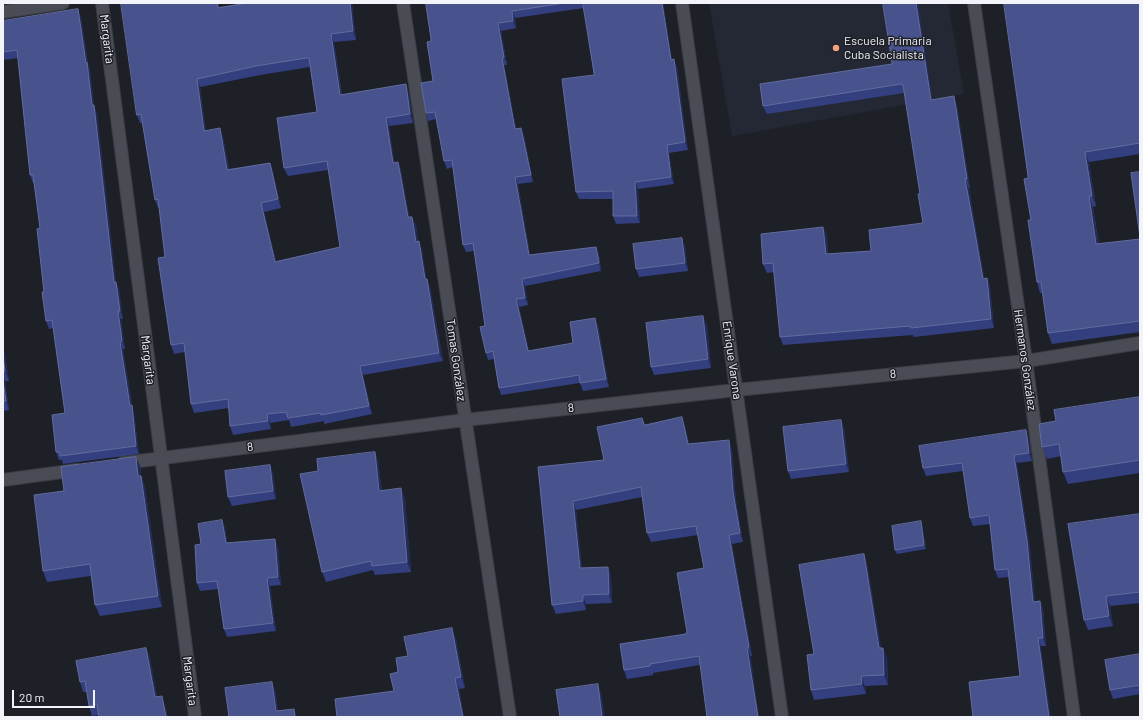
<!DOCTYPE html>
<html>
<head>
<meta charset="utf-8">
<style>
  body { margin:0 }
  #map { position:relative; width:1143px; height:720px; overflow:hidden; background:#1e2028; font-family:Barlow,sans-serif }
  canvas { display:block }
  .frame { position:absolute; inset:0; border:4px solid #f2f4f9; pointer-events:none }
  .scale { position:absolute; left:12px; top:690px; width:83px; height:18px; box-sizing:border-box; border:2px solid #f2f4f9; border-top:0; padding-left:5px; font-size:12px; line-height:14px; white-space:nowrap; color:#f2f4f9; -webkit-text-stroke:3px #1e2028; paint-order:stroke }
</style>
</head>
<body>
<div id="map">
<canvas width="1143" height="720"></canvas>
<div class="frame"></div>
<div class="scale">20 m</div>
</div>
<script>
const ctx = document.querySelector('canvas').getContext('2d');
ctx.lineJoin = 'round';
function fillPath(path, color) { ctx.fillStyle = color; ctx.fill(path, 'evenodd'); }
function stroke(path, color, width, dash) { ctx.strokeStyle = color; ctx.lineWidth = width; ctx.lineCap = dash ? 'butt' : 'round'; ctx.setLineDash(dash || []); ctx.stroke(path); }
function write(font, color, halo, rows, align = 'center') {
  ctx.font = font + ' Barlow,sans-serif'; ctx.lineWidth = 3; ctx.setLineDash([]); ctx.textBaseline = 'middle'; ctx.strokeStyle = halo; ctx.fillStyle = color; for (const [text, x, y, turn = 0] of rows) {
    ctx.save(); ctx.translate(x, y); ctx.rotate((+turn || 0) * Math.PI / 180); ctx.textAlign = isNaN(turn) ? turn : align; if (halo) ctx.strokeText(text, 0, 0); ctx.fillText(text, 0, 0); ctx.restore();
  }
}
fillPath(new Path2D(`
  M709 3H948L964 94 732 136Z`), '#242835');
const minor = new Path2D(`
  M102 3 195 717
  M403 3 510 717
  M682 3 782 717
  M974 3 1026 361 1074 717
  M3 12 63 3
  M123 463 465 420 736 390 1026 361 1140 343
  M3 480 77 470`);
stroke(minor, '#3b3d44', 14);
stroke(minor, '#494c55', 12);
fillPath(new Path2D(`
  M218 3 219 7 247 3H352L356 40 334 42 342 94 409 93 413 123 389 126 394 163 398 162 401 170 409 217 416 225 418 241H419L422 250 426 279 430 287 443 361 363 375 372 414 324 424V421L291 427 289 420 270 423 271 429 233 435 230 426 229 408 194 413 191 404 185 352 174 354 171 345 165 257 159 208H158L155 200 142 123H140L137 115ZM310 67 317 112 284 168 288 176 328 170 340 247 276 261 264 212 281 208 273 172 270 163 229 169 223 137 206 131 200 87 260 75Z
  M426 3H663L672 60 677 67 688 150 669 153 674 184 638 189 640 223 616 224 613 216V199H579L576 192 594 75 584 8 515 18 516 28 501 31 507 65H504L516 129 524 135 533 182 518 184 530 255 596 247 599 254 601 271 525 286 528 305 519 307 529 351 573 343 598 325 609 387 583 391 580 383 501 395 499 388 494 359 488 360 486 353 485 326 474 251 466 252 463 245 453 167 447 169 444 161 436 119 428 121 426 113 433 81 431 41Z
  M918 3 932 100 957 105 970 188H969L984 278H987L990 287 994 328 914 337 913 335 783 345 780 337 774 272 767 273 763 264 823 227 827 236 828 254 871 251 923 223 920 194 904 93 767 114 763 106 892 64Z
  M1140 3V154L1089 162 1096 206 1093 207 1099 244 1140 239V332L1052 344 1048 333 1043 293H1040L1037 282 1028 178Z
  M81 17 88 64 90 70 94 106 97 113 116 283 119 289 123 319H121L125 349H123L132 405 134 413 139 454 63 464 62 460H59L56 452 65 413 53 328 49 329 46 321 40 228 34 183H33L30 175 18 58 3 60V21Z
  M685 246 688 271 639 277 636 269Z
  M703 316 707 325 711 368 654 375 651 367Z
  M3 344 9 381H5L9 410 3 411Z
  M1140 397V473L1068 484 1063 472 1061 456 1047 459 1042 447 1056 421Z
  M642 418 645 425 685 426 689 444 732 449 736 501 743 542 732 544 752 656 653 673V675L627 679 624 670 687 632 704 568 698 535 651 542 647 533 642 497 576 510 582 568 608 567 611 576 612 603 586 604V610L556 614 552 605 538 467 604 460Z
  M841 420 844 428 849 472 791 479 788 471Z
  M1029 438 1032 461 1017 463 1030 549 1035 602 1040 601 1043 609 1046 646H1041L1020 676 1009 577 998 578 995 570 990 524 973 526 970 518 963 471 926 476 923 468Z
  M375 452 378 461 382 491 405 498 411 572 375 575 373 570 326 582 322 572 318 471Z
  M270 465 273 473 276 499 232 506 228 497Z
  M141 468V476L145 487 162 607 100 616 95 605 91 576 47 582 43 571Z
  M1140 514V603L1110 606 1113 626 1088 630 1084 620Z
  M222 520 225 528 227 542 278 547 281 585 270 586 276 631 227 637 224 629 219 589 200 591 197 583 201 544Z
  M922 525 926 549 897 554 895 550Z
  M864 554 867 564 881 648H883L887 658 888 685 865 686 866 694 814 700 811 690 814 654Z
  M456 639 465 688 459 689 464 717H337L394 691 398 672 408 656Z
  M146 648 150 658 157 697 165 706 168 717H99V715L92 716 89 706 87 692H83L80 682Z
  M1140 654V694L1113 699 1110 690Z`), '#333f7f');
fillPath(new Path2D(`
  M350 3H352L356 40 353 31Z
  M662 3H663L673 67 671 60Z
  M916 3H918L934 109 931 100Z
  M78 9 81 17 88 64 90 70 94 106 97 113 116 283 119 289 123 319 120 311 114 282 86 63Z
  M512 11 515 18 516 28 513 21Z
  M498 23 501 31 507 65 504 57Z
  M331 34 334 42 343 103 340 95Z
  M502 58 504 65 518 137 515 129Z
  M674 59 677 67 688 150 685 142Z
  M197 79 200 87 207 139 204 131Z
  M406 84 409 93 413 123 410 114Z
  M954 96 957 105 970 188 967 179Z
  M386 118 389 126 396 171 393 163Z
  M220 128 223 137 230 178 227 170Z
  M521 128 524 135 533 182 531 175Z
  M667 145 669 153 674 184 671 177Z
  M1085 152 1089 162 1096 206 1092 196Z
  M398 162 401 170 411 226 408 217Z
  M270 163 273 172 281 208 278 199Z
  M515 177 518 184 531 262 529 255Z
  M965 179 969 188 986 287 983 279Z
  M635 182 638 189 640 223 637 216Z
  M1089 196 1093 207 1100 255 1096 244Z
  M261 203 264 212 278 270 275 262Z
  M412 217 416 225 419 250 416 242Z
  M823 227 827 236 829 263 826 254Z
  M682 238 685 246 688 271 685 263Z
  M419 241 422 250 428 288 425 279Z
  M596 247 599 254 601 271 599 263Z
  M987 278 990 287 994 328 991 319Z
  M427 279 430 287 443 361 439 353Z
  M522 279 525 286 528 305 525 298Z
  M516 299 519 307 531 358 528 351Z
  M118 311 121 319 125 349 122 341Z
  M703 316 707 325 711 368 708 359Z
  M595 318 598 325 609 387 606 379Z
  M120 342 123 349 132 407V405L134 413 139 454 136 446Z
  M3 344 9 381 5 371 3 356Z
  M360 366 363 375 372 414 369 406Z
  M3 375 5 381 9 410 6 401 3 381Z
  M267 414 270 423 271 429 268 421Z
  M682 417 685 426 691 453 688 444Z
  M841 420 844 428 849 472 846 464Z
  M1026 430 1029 438 1032 461 1029 453Z
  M729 440 732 449 736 501 743 542 740 533 733 492Z
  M375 452 378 461 383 500 379 491Z
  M3 454 5 466 3 461Z
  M1014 455 1017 463 1030 549 1036 610 1033 602Z
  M136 457 141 468V476L145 487 162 607 158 596 138 476Z
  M270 465 273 473 276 499 273 491Z
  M401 488 405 498 411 572 407 562Z
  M573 501 576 510 583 577 580 568Z
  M222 520 225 528 229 551 226 543Z
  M921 521 922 525 926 549 924 545Z
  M729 535 732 544 752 656 749 647Z
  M275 539 278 547 281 585 278 577Z
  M864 554 867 564 883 658 879 648Z
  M608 567 611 576 612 603 609 594Z
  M267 578 270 586 276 631 273 623Z
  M583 595 586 604V610L583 601Z
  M1106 596 1110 606 1113 626 1109 616Z
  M1040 601 1043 609 1046 646 1043 638Z
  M452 628 456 639 465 688 461 677Z
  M1038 638 1041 646 1051 717H1049Z
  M146 648 150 658 159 707 155 697Z
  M747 648 751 657 759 717H758Z
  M883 648 887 658 888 685 884 675Z
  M861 676 865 686 866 694 862 684Z
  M455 678 459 689 464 717H463Z
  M272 682 276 692 279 717 276 711Z
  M598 684 602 696 605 717H602Z
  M162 696 165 706 168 717H166Z
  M294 709 297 717H295Z`), '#222a57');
const building = new Path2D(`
  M121 3H217L218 8 247 3H350L353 31 331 34 340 95 406 84 410 114 386 118 393 163 398 162 408 217H412L416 242 419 241 425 279H427L439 353 360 366 369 406 321 415V413L288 418 286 412 267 414 268 421 230 426 228 399 191 404 184 343 171 345 158 258 165 257 158 199 155 200 141 114 137 115ZM309 58 317 112 277 118 284 168 327 161 340 247 275 262 261 203 278 199 270 163 227 170 220 128 204 131 197 79 256 66Z
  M426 3H565L512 11 513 21 498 23 504 57 502 58 515 129 521 128 531 175 515 177 529 255 596 247 599 263 522 279 525 298 516 299 528 351 573 343 570 322 595 318 606 379 580 383 579 375 499 388 493 351 486 353 480 327 485 326 473 243 463 245 452 160 444 161 435 112 426 113 421 83 433 81 427 42 431 41Z
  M583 3H662L671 60 674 59 685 142 667 145 671 177 635 182 637 216H613V191L576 192 562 79 594 75Z
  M883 3H916L931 100 954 96 967 179H965L975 233 983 279 987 278 991 319 911 328 910 326 780 337 773 263 763 264 761 234 823 227 826 254 871 251 869 230 923 223 918 194H920L903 85 901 84 763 106 760 84 892 64Z
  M1004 3H1140V143L1085 152 1092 196H1089L1096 244 1140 239V321L1048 333 1041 282H1037L1028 220H1031L1024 179 1028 178Z
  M78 9 86 63 87 62 92 105H94L114 282H116L120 311H118L122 341 120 342 130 406 132 405 136 446 60 456V452H56L52 415 65 413 52 320 46 321 42 292H44L37 229 40 228 33 175H30L17 50 3 52V21Z
  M1140 172V237L1131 173Z
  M682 238 685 263 636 269 633 244Z
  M703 316 708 359 651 367 646 323Z
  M3 356 5 371 3 372Z
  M3 381 6 401H3Z
  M1140 397V460L1063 472 1059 444 1042 447 1039 424 1056 421 1054 410Z
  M682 417 688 444 729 440 733 492 740 533 729 535 749 647 747 648 758 717H707L699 656 650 664V666L624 670 620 644 686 634 687 632 677 573 704 568 696 526 647 533 641 487 573 501 580 568 608 567 609 594 583 595V601L552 605 538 467 604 460 597 427 642 418 644 425Z
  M841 420 846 464 788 471 783 427Z
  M1026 430 1029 453 1014 455 1027 541 1033 602 1040 601 1043 638H1038L1049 717H973L969 682 1020 676 1008 569 995 570 989 515 970 518 962 463 923 468 919 446Z
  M375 452 379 491 401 488 407 562 372 566 371 561 322 572 300 474 318 471 317 459Z
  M136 457 138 476H141L158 596 95 605 90 564 43 571 34 495 64 491 61 467Z
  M270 465 273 491 228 497 225 471Z
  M1140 514V592L1106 596 1109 616 1084 620 1068 524Z
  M222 520 226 543 275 539 278 577 267 578 273 623 224 629 217 581 197 583 195 545 201 544 198 524Z
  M921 521 924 545 895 550 892 526Z
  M864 554 879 648H883L884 675 861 676 862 684 811 690 807 655 814 654 799 565Z
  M452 628 461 677 455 678 463 717H337L335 699 394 691 390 674 398 672 396 658 408 656 404 637Z
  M146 648 155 697 162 696 166 717H99L97 704 89 706 85 681 80 682 76 661Z
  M1140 654V685L1110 690 1105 660Z
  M272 682 276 711 294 709 295 717H229L225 688Z
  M598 684 602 717H560L556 690Z`);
fillPath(building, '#48528c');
stroke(building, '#626c9d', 1);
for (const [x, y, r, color] of [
  [836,48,4,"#f1a17d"]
]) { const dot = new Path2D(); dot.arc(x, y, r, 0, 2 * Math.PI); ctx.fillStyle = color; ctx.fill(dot); stroke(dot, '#1e2028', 1.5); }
write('12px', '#f2f4f9', '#1e2028', [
  ["Margarita",107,39,83],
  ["Margarita",148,360,83],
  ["Tomas González",456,360,82],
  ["Enrique Varona",732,360,82],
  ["Hermanos González",1025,360,82],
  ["8",893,374,-6],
  ["8",571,408,-6],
  ["8",250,447,-7],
  ["Margarita",190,681,83]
]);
write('12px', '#f2f4f9', '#1e2028', [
  ["Escuela Primaria",844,41],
  ["Cuba Socialista",844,55]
], 'left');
</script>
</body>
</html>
